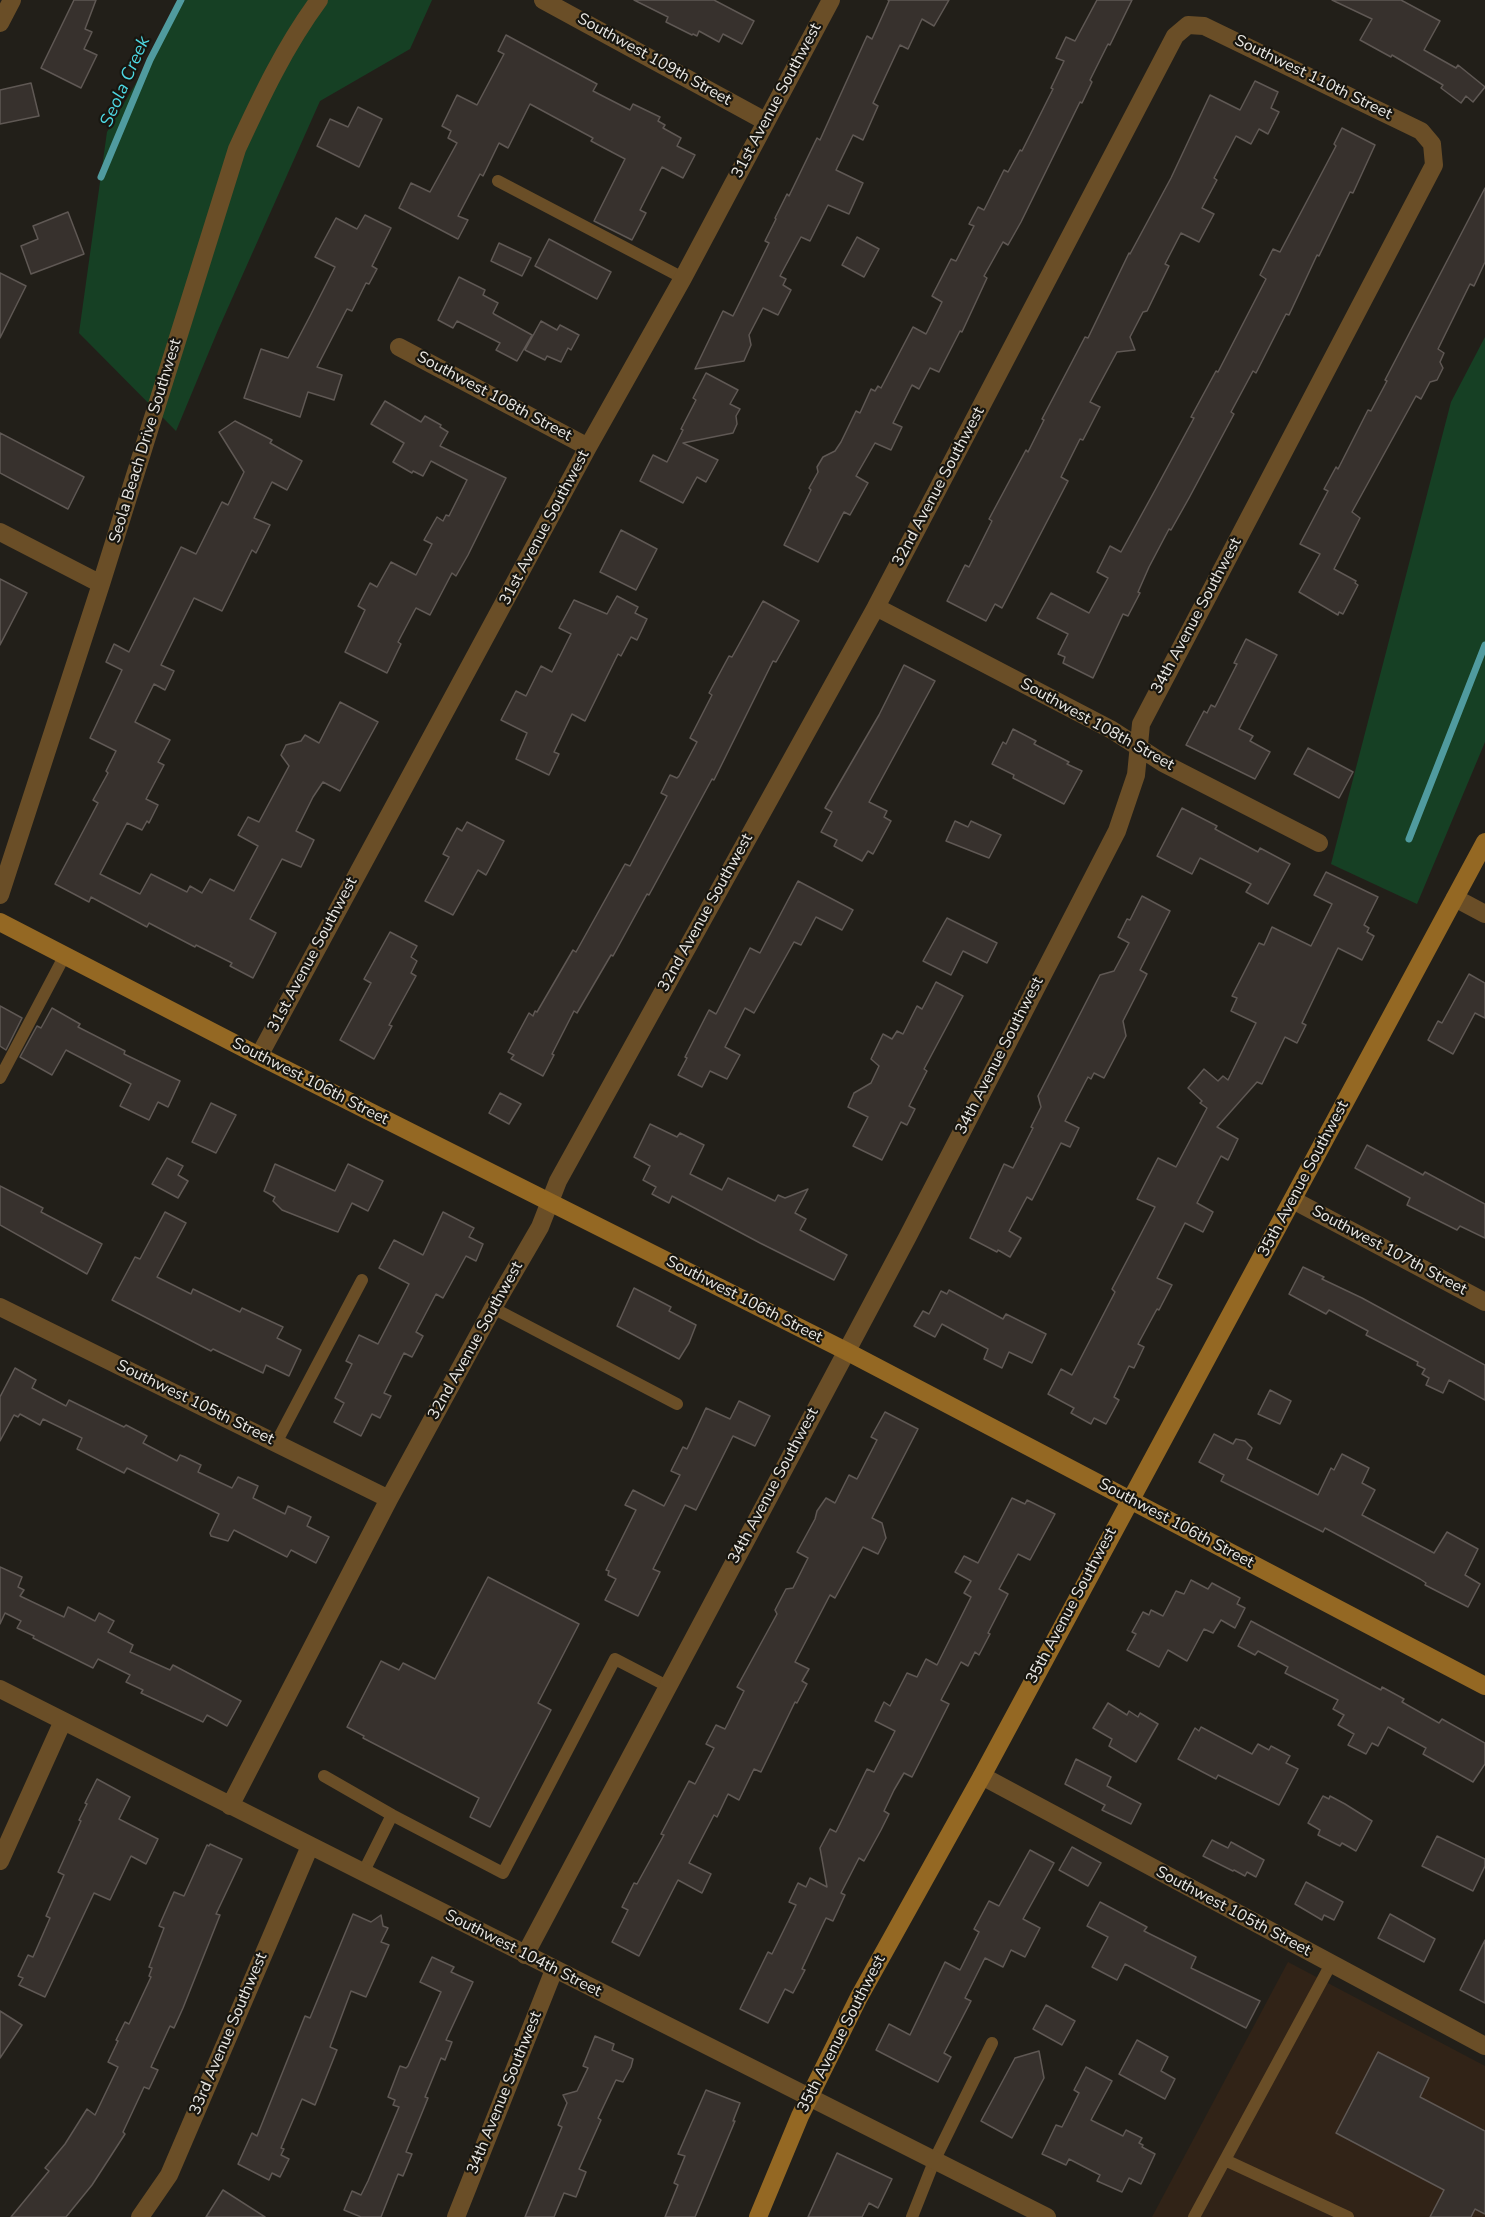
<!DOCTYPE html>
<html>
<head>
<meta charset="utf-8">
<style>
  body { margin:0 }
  canvas { display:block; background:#221f19 }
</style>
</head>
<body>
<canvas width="1485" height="2217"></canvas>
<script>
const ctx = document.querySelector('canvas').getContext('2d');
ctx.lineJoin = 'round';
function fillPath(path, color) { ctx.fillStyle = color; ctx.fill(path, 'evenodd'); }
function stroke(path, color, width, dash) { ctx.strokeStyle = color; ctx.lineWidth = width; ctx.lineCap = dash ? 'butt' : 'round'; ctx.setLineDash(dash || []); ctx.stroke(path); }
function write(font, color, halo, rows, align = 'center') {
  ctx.font = font + ' "Nunito Sans",sans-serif'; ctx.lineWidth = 4.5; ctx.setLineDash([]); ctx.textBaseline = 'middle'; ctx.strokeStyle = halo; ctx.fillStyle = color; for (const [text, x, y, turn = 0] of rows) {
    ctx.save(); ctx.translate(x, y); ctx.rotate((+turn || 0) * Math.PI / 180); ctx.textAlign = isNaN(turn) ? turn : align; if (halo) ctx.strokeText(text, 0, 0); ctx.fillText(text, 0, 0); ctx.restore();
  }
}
fillPath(new Path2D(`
  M1288 1962 1485 2066V2217H1152Z`), '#312317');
fillPath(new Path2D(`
  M185 0H432L410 49 320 101 218 330 176 431 79 333 107 132Z
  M1485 337V742L1417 904 1331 864 1451 402Z`), '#164024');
stroke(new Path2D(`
  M101 177 150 60 181 0
  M1409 839 1485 645`), '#509b9f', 7);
const building = new Path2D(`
  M74 0H96L85 29 92 32 84 49 97 55 81 88 41 68Z
  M634 0H714L754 21 742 44 723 34 719 42 699 31 697 36 693 34 692 35 666 22 668 17Z
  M888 0H949L934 26 922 19 908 49 900 45 873 103 878 106 863 140 853 135 836 170 863 183 849 214 828 205 810 241 801 237 780 276 786 279 783 285 791 290 778 315 763 308 749 335 751 345 744 361 695 369 723 311 733 316 769 243 765 241 776 219 775 218 787 194 789 196 817 138 820 140 867 36 872 39 889 1Z
  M1097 0H1132L1110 45 1108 44 1090 80 1092 82 1082 103 1080 102 1021 222 1008 245 1003 242 984 276 987 278 962 332 960 331 939 372 930 368 919 389 912 385 893 423 902 427 891 450 875 443 856 476 868 483 850 515 844 512 818 562 784 545 811 490 809 488 818 472 817 467 823 457 835 451 841 442 856 411 860 413 871 389 875 391 878 386 881 388 913 327 926 334 942 302 932 296 951 259 956 261 974 226 969 224 978 207 984 210 1004 170 1008 172 1020 150 1022 151 1053 89 1051 88 1064 61 1056 58 1066 37 1075 41Z
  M1332 0H1401L1440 21 1424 50 1456 68 1458 65 1485 87 1473 102 1466 96 1461 103 1441 88 1443 85 1392 55 1391 57 1360 40 1372 19Z
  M506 35 597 84 593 91 630 110 633 104 660 117 658 121 665 125 663 128 681 138 677 146 695 155 683 178 662 167 640 210 646 213 632 240 594 221 625 159 591 141 593 138 530 104 508 148 499 143 483 176 480 174 458 216 468 220 458 239 399 208 411 183 430 192 457 143 448 138 451 131 442 126 457 95 477 105 504 54 498 51Z
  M1255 81 1278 92 1271 108 1279 112 1268 134 1259 129 1251 144 1236 136 1214 178 1217 180 1202 208 1214 214 1199 242 1181 233 1165 264 1169 266 1147 311 1143 312 1130 337 1135 350 1117 352 1090 402 1100 407 1083 440 1080 439 1061 477 1068 481 1002 608 995 604 986 621 947 601 965 565 969 567 992 521 989 519 1026 450 1028 452 1044 420 1042 419 1085 337 1088 338 1129 253 1130 254 1171 178 1210 95 1240 110Z
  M31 83 39 116 0 124V90Z
  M358 107 382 119 359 167 317 146 330 119 348 127Z
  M1342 128 1375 145 1353 193 1350 192 1319 256 1317 255 1289 315 1286 314 1256 373 1253 371 1231 412 1234 414 1189 498 1171 530 1169 529 1149 567 1138 592 1140 593 1128 616 1123 614 1093 678 1063 663 1065 657 1058 654 1068 634 1037 618 1051 593 1089 613 1108 578 1097 572 1110 546 1121 552 1154 492 1194 418 1191 417 1216 371 1218 372 1266 279 1260 275 1273 249 1280 252 1336 146 1334 144Z
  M1485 188V262L1474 286 1470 284 1438 349 1444 353 1440 362 1443 368 1437 380 1430 382 1421 399 1416 396 1352 512 1360 518 1334 569 1356 581 1355 583 1358 585 1343 614 1339 612 1338 615 1299 592 1320 554 1300 544 1328 491 1324 489 1336 467 1338 469 1368 410 1371 411 1387 381 1385 380Z
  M68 212 84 254 31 274 21 246 38 239 33 226Z
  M365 215 391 228 372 266 377 269 369 284 366 283 352 311 347 309 317 367 342 375 334 400 308 392 300 417 244 398 261 349 288 358 310 316 335 267 315 257 336 218 357 229Z
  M857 237 879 249 864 277 842 265Z
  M549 239 611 272 597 299 535 266Z
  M499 243 531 258 522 276 491 261Z
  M0 273 26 286 0 338Z
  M459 277 485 290 483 295 498 303 493 313 494 314 532 335 517 361 496 350 500 343 457 321 453 328 438 320Z
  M541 321 557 330 560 325 579 335 571 350 568 348 561 362 547 356 545 360 525 350Z
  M706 373 738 390 730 404 740 409 736 416 737 424 733 433 683 443 718 460 706 482 697 477 683 503 640 481 653 455 667 462 683 430 681 429 696 400 693 398Z
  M385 401 421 422 425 416 441 425 440 427 448 432 440 446 506 478 468 555 456 576 452 573 430 615 416 608 398 642 401 644 387 673 345 652 365 610 358 606 370 583 377 587 391 562 416 575 432 544 424 540 437 517 443 521 446 515 449 516 467 480 431 461 423 476 413 471 412 473 393 462 404 443 371 424Z
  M235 421 272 440 270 443 302 461 287 490 272 482 254 518 270 525 256 553 252 550 222 611 194 598 161 665 174 671 165 690 154 684 135 722 170 740 158 762 164 765 146 799 158 805 149 823 147 821 142 830 127 823 100 874 140 894 151 874 187 892 190 886 202 893 210 879 234 891 258 846 238 835 248 817 259 822 289 766 281 755 286 745 301 741 305 735 319 743 340 702 378 722 340 791 323 782 313 797 296 831 314 840 301 867 282 859 250 919 276 933 253 978 230 966 232 963 196 945 195 947 149 923 147 927 91 897 89 902 55 884 98 803 93 800 108 773 106 771 116 751 90 738 122 670 106 662 114 644 129 652 181 547 196 554 222 502 228 505 244 472 219 432Z
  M0 433 84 477 68 509 0 473Z
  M621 530 657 549 636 590 600 572Z
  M0 579 27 593 0 645Z
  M617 596 638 607 635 613 647 619 637 640 631 637 621 656 618 654 585 721 572 714 554 752 559 754 549 775 516 759 527 733 501 720 516 691 526 696 541 666 552 672 571 634 559 628 574 600 607 614Z
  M763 601 799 621 776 662 773 661 714 780 712 779 649 895 647 894 613 956 611 955 577 1013 574 1011 552 1054 554 1055 543 1076 511 1059 514 1055 508 1052 529 1013 533 1016 535 1011 537 1012 573 950 576 952 625 864 630 866 667 796 661 793 670 775 677 778 679 776 697 742 690 738 712 695 709 693 729 656 732 657Z
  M1246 639 1277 655 1239 729 1253 736 1250 741 1270 752 1255 779 1186 745 1204 711 1207 713 1211 705 1215 707 1237 664 1234 663Z
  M904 665 935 681 869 802 887 811 884 817 891 821 873 854 868 851 862 861 834 846 837 840 821 832 832 812 825 808 879 715Z
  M1013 729 1036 741 1034 744 1069 762 1067 764 1082 771 1064 804 1013 778 1014 775 992 764 1003 742 1006 744Z
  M1308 748 1353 772 1339 798 1294 774Z
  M1182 808 1217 826 1215 829 1258 852 1260 848 1290 864 1268 904 1246 892 1251 884 1200 858 1192 874 1157 856Z
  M955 821 968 827 971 821 1001 835 989 858 946 841Z
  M467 822 504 841 486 875 478 870 453 915 425 901 449 857 443 854 457 828 462 831Z
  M1326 872 1378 897 1364 925 1369 928 1367 932 1374 936 1362 960 1338 948 1302 1023 1306 1025 1297 1043 1285 1037 1262 1084 1257 1082 1217 1127 1238 1139 1228 1160 1221 1156 1197 1203 1213 1212 1203 1232 1185 1223 1157 1278 1172 1285 1159 1310 1157 1309 1138 1344 1144 1347 1134 1368 1129 1366 1114 1397 1119 1400 1106 1424 1094 1418 1091 1424 1071 1413 1074 1408 1048 1394 1061 1369 1072 1375 1115 1292 1112 1289 1155 1207 1137 1199 1158 1158 1176 1167 1207 1108 1200 1103 1202 1101 1188 1088 1204 1069 1218 1081 1223 1076 1228 1080 1256 1023 1231 1011 1237 998 1232 996 1259 943 1264 945 1272 927 1311 946 1332 904 1314 895Z
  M798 881 853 910 842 930 816 917 801 945 794 942 754 1013 745 1008 725 1047 740 1055 727 1079 710 1071 702 1087 678 1075 687 1058 685 1057 709 1010 716 1014 750 948 760 953Z
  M1142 896 1170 911 1140 970 1147 974 1123 1021 1126 1036 1104 1078 1094 1073 1091 1079 1088 1077 1065 1121 1079 1128 1070 1147 1061 1143 1032 1200 1027 1197 1009 1231 1021 1238 1010 1257 998 1250 997 1252 970 1238 1004 1164 1013 1168 1033 1128 1031 1127 1041 1107 1038 1096 1100 975 1114 971 1129 943 1118 937 1127 919 1130 920Z
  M947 918 997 943 987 963 963 951 951 975 923 961Z
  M390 932 417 946 411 957 417 961 411 973 416 976 389 1025 392 1026 374 1059 340 1040 371 983 364 979Z
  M1469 974 1485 983V1018L1475 1013 1453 1054 1428 1040 1438 1021 1442 1023Z
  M936 982 963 996 924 1069 927 1071 909 1106 915 1109 907 1125 901 1122 882 1160 853 1146 868 1117 848 1107 854 1093 871 1083 879 1066 871 1059 883 1034 892 1039 897 1031 903 1034 917 1006 922 1009Z
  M0 1006 22 1018 6 1050 0 1046Z
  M52 1008 80 1024 78 1027 125 1051 124 1054 180 1081 168 1107 158 1102 149 1120 120 1106 131 1084 66 1050 52 1075 20 1057 37 1026 41 1028Z
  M500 1093 521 1104 509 1124 489 1113Z
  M211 1103 236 1115 216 1153 192 1142Z
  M650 1124 677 1137 680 1133 704 1145 690 1174 722 1190 728 1178 775 1201 778 1195 785 1198 808 1189 795 1213 806 1219 800 1230 847 1255 834 1280 760 1243 672 1196 669 1203 652 1194 656 1187 643 1180 650 1166 634 1157Z
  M1367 1145 1423 1175 1425 1172 1485 1204V1238L1460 1226 1457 1230 1407 1205 1410 1198 1355 1168Z
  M167 1158 183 1166 178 1175 188 1181 178 1198 152 1184Z
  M275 1164 335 1191 348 1164 383 1181 368 1211 352 1203 338 1232 335 1231 282 1210 273 1201 275 1197 264 1191Z
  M0 1186 43 1208 41 1212 102 1244 87 1274 0 1225Z
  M165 1212 186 1223 157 1277 191 1294 193 1289 240 1312 242 1308 283 1327 277 1338 301 1350 289 1376 266 1365 263 1373 213 1349 211 1351 112 1300 135 1257 140 1259Z
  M443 1212 474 1228 469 1237 483 1244 476 1261 466 1256 443 1298 436 1294 416 1332 423 1336 412 1357 404 1353 384 1393 391 1396 380 1418 372 1414 361 1436 334 1422 344 1403 335 1398 352 1364 346 1361 359 1335 378 1344 409 1284 379 1268 394 1240 423 1255Z
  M1303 1267 1324 1277 1322 1279 1362 1298 1485 1365V1400L1449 1380 1443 1393 1426 1385 1429 1378 1422 1374 1425 1369 1417 1365 1418 1362 1366 1335 1368 1331 1329 1310 1326 1314 1289 1294Z
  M634 1288 671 1307 669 1311 696 1325 689 1343 679 1359 617 1326Z
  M949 1290 1003 1319 1006 1314 1046 1334 1032 1363 1009 1352 1002 1368 984 1359 988 1349 942 1324 935 1337 914 1326 923 1311 929 1314 941 1291 947 1294Z
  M15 1368 36 1380 32 1388 66 1406 69 1400 124 1427 126 1425 147 1436 143 1443 177 1461 180 1455 185 1457 201 1465 198 1472 232 1488 238 1477 258 1486 253 1498 285 1514 288 1506 311 1517 307 1526 329 1537 316 1563 291 1550 287 1557 234 1530 228 1541 211 1536 210 1533 219 1514 127 1468 124 1473 77 1449 82 1438 43 1419 40 1425 20 1414 18 1417 14 1415 0 1441V1397Z
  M1270 1390 1291 1401 1280 1424 1258 1414Z
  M739 1401 770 1416 755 1446 733 1436 696 1510 685 1505 653 1569 660 1572 638 1616 605 1600 616 1579 608 1575 609 1571 606 1570 636 1510 625 1505 633 1490 664 1506 680 1475 671 1471 683 1447 687 1449 706 1408 730 1419Z
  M885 1412 918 1429 872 1518 882 1523 886 1538 878 1554 863 1547 835 1598 830 1595 795 1662 809 1669 802 1681 807 1684 797 1703 795 1702 761 1772 754 1769 739 1800 728 1794 717 1817 714 1815 689 1863 711 1874 702 1893 678 1880 639 1956 612 1942 628 1910 622 1907 634 1883 637 1884 664 1835 661 1834 689 1781 695 1784 714 1748 706 1744 716 1725 725 1729 744 1691 737 1687 777 1614 775 1610 786 1589 793 1588 808 1558 797 1552 815 1519 817 1511 826 1498 835 1503 849 1475 857 1479 877 1440 871 1437Z
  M1214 1434 1233 1444 1236 1439 1245 1441 1252 1448 1247 1459 1318 1495 1331 1468 1334 1470 1342 1454 1369 1468 1362 1483 1375 1490 1362 1515 1434 1553 1447 1532 1478 1549 1465 1575 1480 1584 1468 1607 1425 1585 1426 1583 1420 1579 1325 1528 1323 1532 1221 1481 1224 1475 1199 1462Z
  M1012 1498 1025 1504 1027 1500 1055 1514 1030 1560 1018 1554 999 1589 1008 1594 988 1633 990 1634 979 1655 975 1652 968 1666 961 1662 941 1700 949 1704 912 1777 904 1773 894 1790 884 1811 889 1814 881 1830 864 1861 859 1858 841 1893 845 1895 833 1921 826 1918 802 1969 805 1970 793 1993 785 1989 768 2023 740 2009 768 1952 772 1954 796 1905 789 1902 798 1883 806 1887 810 1878 827 1887 820 1848 830 1829 836 1832 867 1769 874 1772 895 1731 875 1721 884 1702 890 1706 907 1673 917 1677 926 1659 937 1665 971 1597 964 1593 971 1581 955 1572 964 1556 978 1563Z
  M0 1567 22 1577 18 1587 24 1590 20 1596 64 1617 68 1607 95 1621 99 1613 114 1621 108 1632 133 1645 130 1652 170 1670 173 1665 241 1701 227 1726 207 1715 203 1722 141 1693 143 1690 126 1682 130 1675 98 1659 93 1668 33 1638 34 1636 17 1628 21 1621 5 1613 0 1624Z
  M488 1577 579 1624 538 1703 551 1710 490 1827 470 1817 479 1798 363 1738 364 1736 347 1727 381 1661 399 1670 403 1663 435 1679Z
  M1191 1580 1208 1589 1212 1583 1240 1598 1237 1604 1245 1608 1235 1628 1221 1620 1213 1633 1204 1629 1187 1661 1168 1650 1159 1667 1127 1650 1136 1634 1132 1632 1143 1612 1149 1615 1151 1610 1163 1616 1176 1591 1184 1594Z
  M1251 1621 1381 1690 1382 1687 1404 1699 1402 1702 1439 1723 1442 1719 1485 1743V1764L1473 1782 1423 1754 1426 1748 1388 1727 1378 1746 1372 1743 1366 1754 1348 1745 1354 1734 1338 1725 1344 1715 1333 1709 1338 1700 1285 1673 1288 1667 1258 1651 1255 1655 1238 1646Z
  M1108 1703 1127 1715 1129 1711 1138 1717 1140 1713 1158 1724 1136 1762 1109 1746 1112 1739 1093 1728Z
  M1201 1727 1252 1754 1258 1744 1269 1750 1271 1746 1290 1756 1286 1763 1298 1769 1279 1805 1218 1775 1216 1779 1178 1759 1195 1728 1199 1731Z
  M1076 1759 1111 1777 1107 1786 1141 1804 1131 1824 1102 1810 1105 1805 1065 1784Z
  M97 1779 130 1797 119 1819 158 1839 146 1864 131 1856 110 1900 94 1893 45 1997 19 1985 23 1978 18 1976 28 1955 33 1957 50 1918 46 1916 64 1875 58 1872 81 1821 79 1820 87 1804 85 1803Z
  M1323 1796 1329 1799 1330 1796 1345 1804 1372 1821 1356 1851 1342 1843 1340 1846 1318 1835 1320 1830 1308 1823Z
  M1437 1836 1485 1859V1866L1473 1891 1422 1866Z
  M1212 1840 1228 1848 1231 1842 1264 1860 1256 1877 1247 1872 1245 1876 1234 1870 1233 1871 1203 1856Z
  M210 1844 242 1859 216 1914 220 1915 183 2008 174 2028 170 2026 151 2067 158 2070 149 2089 144 2087 123 2132 125 2134 92 2185 66 2217H11L49 2171 45 2168 65 2144 87 2109 95 2115 118 2067 108 2062 118 2041 116 2040 125 2022 129 2024 151 1977 149 1976 152 1968 149 1967 164 1928 159 1926 174 1892 184 1896 207 1845 209 1846Z
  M1072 1847 1101 1863 1088 1886 1059 1870Z
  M1030 1850 1054 1863 1023 1919 1040 1928 1025 1957 1011 1950 1003 1967 985 1958 965 1998 971 2001 944 2053 951 2057 938 2082 876 2050 889 2024 910 2035 945 1962 960 1970 979 1932 974 1929 989 1901 999 1906Z
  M1306 1882 1343 1902 1334 1920 1324 1915 1322 1920 1295 1904Z
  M1100 1902 1147 1927 1144 1931 1196 1957 1191 1968 1260 2001 1246 2028 1125 1964 1117 1980 1092 1967 1108 1937 1087 1926Z
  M353 1914 371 1922 381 1915 383 1926 388 1928 381 1942 389 1945 366 1997 351 1991 330 2047 337 2050 315 2105 302 2099 281 2148 284 2149 281 2155 289 2159 280 2177 272 2173 269 2180 238 2164 252 2133 257 2136 305 2016 310 2018Z
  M1390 1914 1435 1939 1424 1962 1378 1938Z
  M1485 1940V2003L1460 1990Z
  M432 1957 454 1967 451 1972 473 1982 446 2040 452 2042 445 2060 441 2058 425 2097 428 2098 406 2152 412 2154 403 2176 398 2174 381 2217H361L344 2210 352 2191 361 2195 368 2181 399 2107 393 2105 395 2100 388 2097 400 2066 406 2068 408 2066 441 1992 420 1982Z
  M1046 2005 1075 2021 1062 2045 1033 2029Z
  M0 2011 22 2025 0 2058Z
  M595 2036 614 2044 612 2050 633 2059 631 2067 623 2082 616 2080 598 2118 601 2120 579 2169 586 2172 576 2197 564 2193 554 2217H525L562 2127 558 2125 567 2103 563 2095 577 2091 588 2068 583 2066Z
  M1137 2040 1168 2057 1161 2071 1175 2079 1165 2099 1119 2074Z
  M1039 2051 1044 2078 1012 2138 981 2121 1015 2058Z
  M1378 2052 1429 2078 1420 2097 1485 2131V2214L1475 2209 1471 2217H1430L1444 2190 1336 2133Z
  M1086 2067 1112 2081 1091 2120 1123 2136 1126 2130 1142 2138 1139 2143 1143 2145 1142 2147 1155 2154 1141 2184 1129 2178 1122 2192 1097 2181 1100 2175 1069 2159 1066 2165 1042 2154 1056 2125 1062 2127 1079 2093 1074 2090Z
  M706 2090 740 2103 733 2121H735L695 2217H665L678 2185 674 2183 685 2156 678 2154Z
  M837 2153 892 2179 878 2208 869 2203 862 2217H808Z
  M223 2190 265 2217H206Z`);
fillPath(building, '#37312d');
stroke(building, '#5f5854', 1.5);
stroke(new Path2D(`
  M498 181 683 278
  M0 1078 65 955
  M493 1308 677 1404
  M276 1443 362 1280
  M324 1776 392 1815
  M363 1873 392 1815 503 1873 615 1659 667 1686
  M1225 2160 1348 2217
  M912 2217 935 2159 992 2043
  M1194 2217 1331 1964`), '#6a4e27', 12);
stroke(new Path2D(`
  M543 0 765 121
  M0 23 12 0
  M399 347 588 447
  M0 532 101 584
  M876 607 1112 730 1163 763 1319 843
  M0 895 101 584 237 149C261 97 285 46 319 0
  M1455 898 1485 914
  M259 1056 588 447 683 278 831 0
  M1293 1200 1485 1302
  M0 1307 389 1499
  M0 1689 1047 2217
  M982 1776 1485 2046
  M230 1806 389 1499 493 1308 540 1227 558 1181 876 607 1175 36 1188 25 1204 26 1421 131 1432 144 1434 165 1141 724 1136 775 1117 831 907 1238 525 1955
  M0 1861 63 1721
  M140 2217 169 2175 310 1846
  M456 2217 554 1970`), '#6a4e27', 18);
stroke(new Path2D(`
  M0 922 259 1056 846 1351 1485 1686
  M758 2217 800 2116 859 1997 982 1776 1485 842`), '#946823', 18);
write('16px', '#eae8e4', '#181610', [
  ["Southwest 109th Street",654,60,29],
  ["Southwest 110th Street",1313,78,26],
  ["31st Avenue Southwest",777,101,-62],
  ["Southwest 108th Street",494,397,28],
  ["Seola Beach Drive Southwest",146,441,-73],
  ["32nd Avenue Southwest",939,487,-62],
  ["31st Avenue Southwest",545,528,-62],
  ["34th Avenue Southwest",1197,616,-62],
  ["Southwest 108th Street",1097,725,29],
  ["32nd Avenue Southwest",706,913,-61],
  ["31st Avenue Southwest",313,955,-62],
  ["34th Avenue Southwest",1000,1056,-63],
  ["Southwest 106th Street",310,1082,27],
  ["35th Avenue Southwest",1304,1179,-62],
  ["Southwest 107th Street",1389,1251,28],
  ["Southwest 106th Street",744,1300,27],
  ["32nd Avenue Southwest",476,1341,-61],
  ["Southwest 105th Street",195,1403,26],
  ["34th Avenue Southwest",774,1486,-62],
  ["Southwest 106th Street",1176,1524,28],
  ["35th Avenue Southwest",1072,1606,-62],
  ["Southwest 105th Street",1233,1912,28],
  ["Southwest 104th Street",523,1954,27],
  ["33rd Avenue Southwest",229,2034,-67],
  ["35th Avenue Southwest",842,2034,-63],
  ["34th Avenue Southwest",505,2093,-68]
]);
write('italic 18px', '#4dd7e2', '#181610', [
  ["Seola Creek",126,82,-66]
]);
</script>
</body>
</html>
